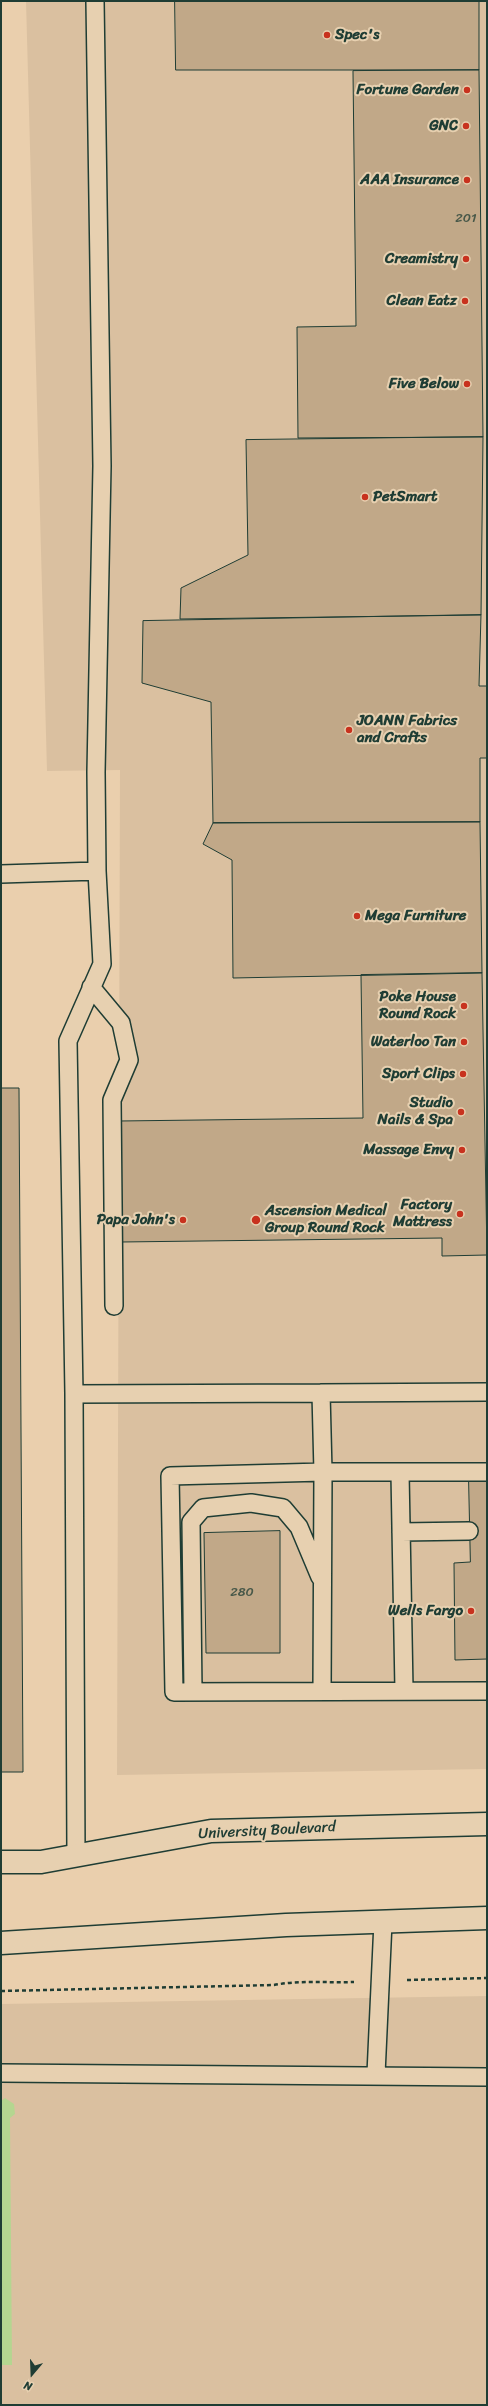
<!DOCTYPE html>
<html>
<head>
<meta charset="utf-8">
<style>
  body { margin:0 }
  #map { position:relative; width:488px; height:2406px; overflow:hidden; background:#eacfad; font-family:Sriracha,sans-serif }
  canvas { display:block }
  .frame { position:absolute; inset:0; border:2px solid #1f3d34; pointer-events:none }
  .north { position:absolute; left:12px; top:2354px; width:40px; height:40px; -webkit-text-stroke:3px #e7d0b0; paint-order:stroke; rotate:199deg; font-size:11px; font-weight:700; line-height:16px; text-align:center; color:#1f3d34 }
  .north::after { content:''; display:block; margin:auto; width:14px; height:18px; background:#1f3d34; clip-path:polygon(50% 0,100% 100%,50% 72%,0 100%) }
</style>
</head>
<body>
<div id="map">
<canvas width="488" height="2406"></canvas>
<div class="frame"></div>
<div class="north">N</div>
</div>
<script>
const ctx = document.querySelector('canvas').getContext('2d');
ctx.lineJoin = 'round';
function fillPath(path, color) { ctx.fillStyle = color; ctx.fill(path, 'evenodd'); }
function stroke(path, color, width, dash) { ctx.strokeStyle = color; ctx.lineWidth = width; ctx.lineCap = dash ? 'butt' : 'round'; ctx.setLineDash(dash || []); ctx.stroke(path); }
function write(font, color, halo, rows, align = 'center') {
  ctx.font = font + ' Sriracha,sans-serif'; ctx.lineWidth = 4; ctx.setLineDash([]); ctx.textBaseline = 'middle'; ctx.strokeStyle = halo; ctx.fillStyle = color; for (const [text, x, y, turn = 0] of rows) {
    ctx.save(); ctx.translate(x, y); ctx.rotate((+turn || 0) * Math.PI / 180); ctx.textAlign = isNaN(turn) ? turn : align; if (halo) ctx.strokeText(text, 0, 0); ctx.fillText(text, 0, 0); ctx.restore();
  }
}
fillPath(new Path2D(`
  M26 1H487V1769L117 1775 120 770 47 771Z
  M487 1996V2405H1V2004Z`), '#dac0a0');
fillPath(new Path2D(`
  M5 2098 14 2104 15 2114 10 2118 12 2365H1V2101Z`), '#b4d690');
const building = new Path2D(`
  M175 1H479V70H176Z
  M479 70 483 437 298 438 297 327 356 326 353 71Z
  M483 437 481 615 180 619 181 588 248 555 246 440Z
  M481 615 479 686H487V758H480V822L213 823 211 702 142 683 143 621Z
  M480 822 482 973 233 978 232 860 203 844 213 823Z
  M482 973 487 1255 442 1256V1238L121 1242 119 1121 363 1118 361 975Z
  M1 1088H19L23 1772H1Z
  M469 1481H487V1659L455 1660 454 1563 470 1562Z
  M280 1531V1653H206L204 1533Z`);
fillPath(building, '#c1a888');
stroke(building, '#1f3d34', 1);
const service = new Path2D(`
  M1 874 97 871
  M91 987 121 1023 129 1060 112 1100 114 1306
  M74 1394 321 1393
  M487 1472H323L170 1476 174 1692 487 1691
  M400 1473 404 1690
  M401 1532 469 1531
  M322 1691 323 1472 321 1393 487 1392
  M193 1692 191 1522 203 1508 251 1503 283 1508 299 1527 320 1577
  M76 1856 74 1394 68 1041 102 964 97 871 96 772 102 466 95 1
  M1 2073 487 2077
  M376 2074 383 1922`);
const secondary = new Path2D(`
  M1 1862H41L211 1831 487 1824
  M1 1943 286 1925 487 1918`);
stroke(service, '#1f3d34', 20);
stroke(secondary, '#1f3d34', 25);
stroke(new Path2D(`
  M407 1980 487 1978
  M1 1991 274 1985C300 1980 327 1983 354 1982`), '#1f3d34', 2.5, [4, 3]);
stroke(service, '#e7d0b0', 17);
stroke(secondary, '#e7d0b0', 22);
for (const [x, y, r, color] of [
  [327,35,4,"#c8321e"],
  [467,90,4,"#c8321e"],
  [466,126,4,"#c8321e"],
  [467,180,4,"#c8321e"],
  [466,259,4,"#c8321e"],
  [465,301,4,"#c8321e"],
  [467,384,4,"#c8321e"],
  [365,497,4,"#c8321e"],
  [349,730,4,"#c8321e"],
  [357,916,4,"#c8321e"],
  [464,1006,4,"#c8321e"],
  [464,1042,4,"#c8321e"],
  [463,1074,4,"#c8321e"],
  [461,1112,4,"#c8321e"],
  [462,1150,4,"#c8321e"],
  [460,1214,4,"#c8321e"],
  [183,1220,4,"#c8321e"],
  [256,1220,5,"#c8321e"],
  [471,1611,4,"#c8321e"]
]) { const dot = new Path2D(); dot.arc(x, y, r, 0, 2 * Math.PI); ctx.fillStyle = color; ctx.fill(dot); stroke(dot, '#e7d0b0', 1.5); }
write('13px', '#485849', null, [
  ["201",466,219],
  ["280",242,1593]
]);
write('bold 15px', '#1f3d34', '#e7d0b0', [
  ["Spec's",335,35,"left"],
  ["Fortune Garden",459,90],
  ["GNC",458,126],
  ["AAA Insurance",459,180],
  ["Creamistry",458,259],
  ["Clean Eatz",457,301],
  ["Five Below",459,384],
  ["PetSmart",373,497,"left"],
  ["JOANN Fabrics",357,721,"left"],
  ["and Crafts",357,738,"left"],
  ["Mega Furniture",365,916,"left"],
  ["Poke House",456,997],
  ["Round Rock",456,1014],
  ["Waterloo Tan",456,1042],
  ["Sport Clips",455,1074],
  ["Studio",453,1103],
  ["Nails & Spa",453,1120],
  ["Massage Envy",454,1150],
  ["Factory",452,1205],
  ["Mattress",452,1222],
  ["Ascension Medical",265,1211,"left"],
  ["Group Round Rock",265,1228,"left"],
  ["Papa John's",175,1220],
  ["Wells Fargo",463,1611]
], 'right');
write('15px', '#1f3d34', '#e7d0b0', [
  ["University Boulevard",267,1831,-3]
]);
</script>
</body>
</html>
